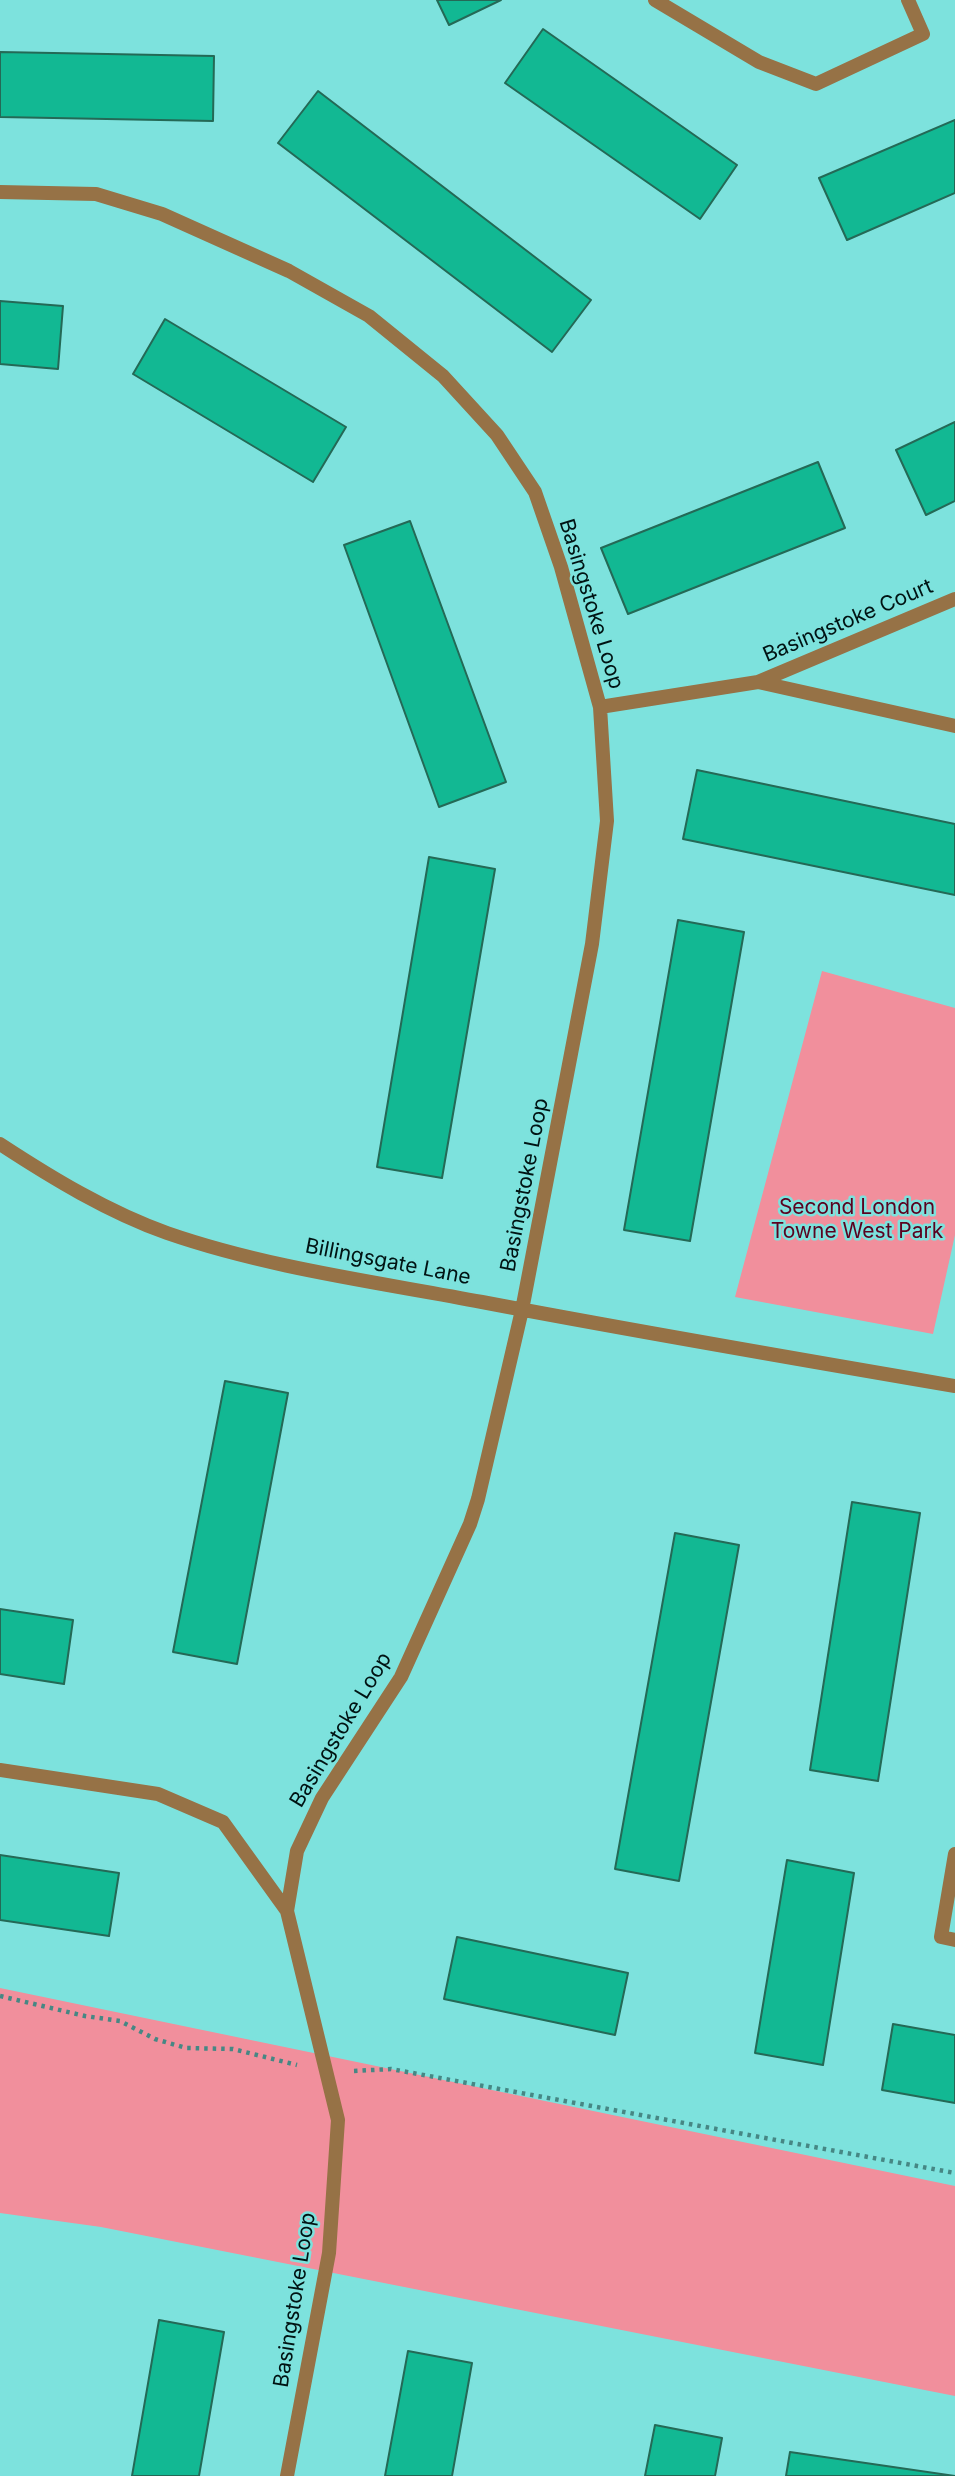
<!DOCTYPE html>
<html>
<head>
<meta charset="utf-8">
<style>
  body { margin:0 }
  canvas { display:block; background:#7de2dd }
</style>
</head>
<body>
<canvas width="955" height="2476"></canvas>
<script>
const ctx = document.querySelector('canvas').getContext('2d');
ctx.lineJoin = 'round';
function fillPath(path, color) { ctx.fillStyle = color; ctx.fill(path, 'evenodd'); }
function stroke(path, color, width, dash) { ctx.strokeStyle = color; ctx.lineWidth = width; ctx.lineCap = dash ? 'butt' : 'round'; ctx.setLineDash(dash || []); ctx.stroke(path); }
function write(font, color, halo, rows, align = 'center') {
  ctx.font = font + ' Inter,sans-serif'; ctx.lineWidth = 5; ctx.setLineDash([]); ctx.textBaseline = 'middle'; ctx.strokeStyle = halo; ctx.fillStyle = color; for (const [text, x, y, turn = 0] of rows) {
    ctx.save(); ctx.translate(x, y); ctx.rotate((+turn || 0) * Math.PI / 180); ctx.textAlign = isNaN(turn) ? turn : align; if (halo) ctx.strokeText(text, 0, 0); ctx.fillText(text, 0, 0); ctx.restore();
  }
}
fillPath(new Path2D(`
  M822 971 955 1008V1235L933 1334 735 1297Z
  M0 1988 955 2186V2396L101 2227 0 2213Z`), '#f18f9c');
const building = new Path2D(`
  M437 0H501L449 25Z
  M543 29 737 165 700 219 505 83Z
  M0 52 214 56 213 121 0 117Z
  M318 91 591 300 552 352 278 143Z
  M955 120V193L847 240 819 178Z
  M0 301 63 306 58 369 0 364Z
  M165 319 346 427 313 482 133 374Z
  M955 422V501L926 515 896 450Z
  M818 462 845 528 628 614 601 548Z
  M410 521 506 782 439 807 344 545Z
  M697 770 955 824V895L683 839Z
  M429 857 495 869 442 1178 377 1167Z
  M678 920 744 932 690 1241 624 1230Z
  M225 1381 288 1393 237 1664 173 1652Z
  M852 1502 920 1513 878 1781 810 1770Z
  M675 1533 739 1545 679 1881 615 1869Z
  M0 1609 73 1620 64 1684 0 1674Z
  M0 1855 119 1873 109 1936 0 1920Z
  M787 1860 854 1873 823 2065 755 2053Z
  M457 1937 628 1973 615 2035 444 1999Z
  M893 2024 955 2035V2103L882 2090Z
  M159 2320 224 2332 199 2476H132Z
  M408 2351 472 2363 452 2476H385Z
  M655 2425 722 2438 715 2476H645Z
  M790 2452 955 2476H786Z`);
fillPath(building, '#12b893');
stroke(building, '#246956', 2);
stroke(new Path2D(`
  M0 1996 85 2016 120 2021 155 2039 186 2048 233 2049 297 2065
  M354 2071 391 2069 955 2173`), '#468784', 4.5, [3.5, 5]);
stroke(new Path2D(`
  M655 0 759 62 816 84 923 34 908 0
  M0 192 96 194 162 214 289 271 369 316 443 376 497 435 535 492 561 567 600 707 607 821 592 944 522 1310 478 1499 470 1524 401 1677 322 1798 297 1851 287 1911 338 2120 329 2253 287 2476
  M758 682 955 726
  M600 707 758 682 955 599
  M0 1144C52 1178 108 1212 167 1233 268 1268 377 1282 482 1302 639 1332 797 1359 955 1386
  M0 1770 158 1794 223 1822 287 1911
  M955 1854 941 1937 955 1940`), '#967246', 14);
write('21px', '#001313', '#7de2dd', [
  ["Basingstoke Loop",591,604,73],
  ["Basingstoke Court",848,621,-23],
  ["Basingstoke Loop",525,1185,-79],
  ["Billingsgate Lane",388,1262,11],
  ["Basingstoke Loop",341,1730,-59],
  ["Basingstoke Loop",295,2300,-81]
]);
write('21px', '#5b021f', '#7de2dd', [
  ["Second London",857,1208],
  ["Towne West Park",857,1232]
]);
</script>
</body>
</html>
